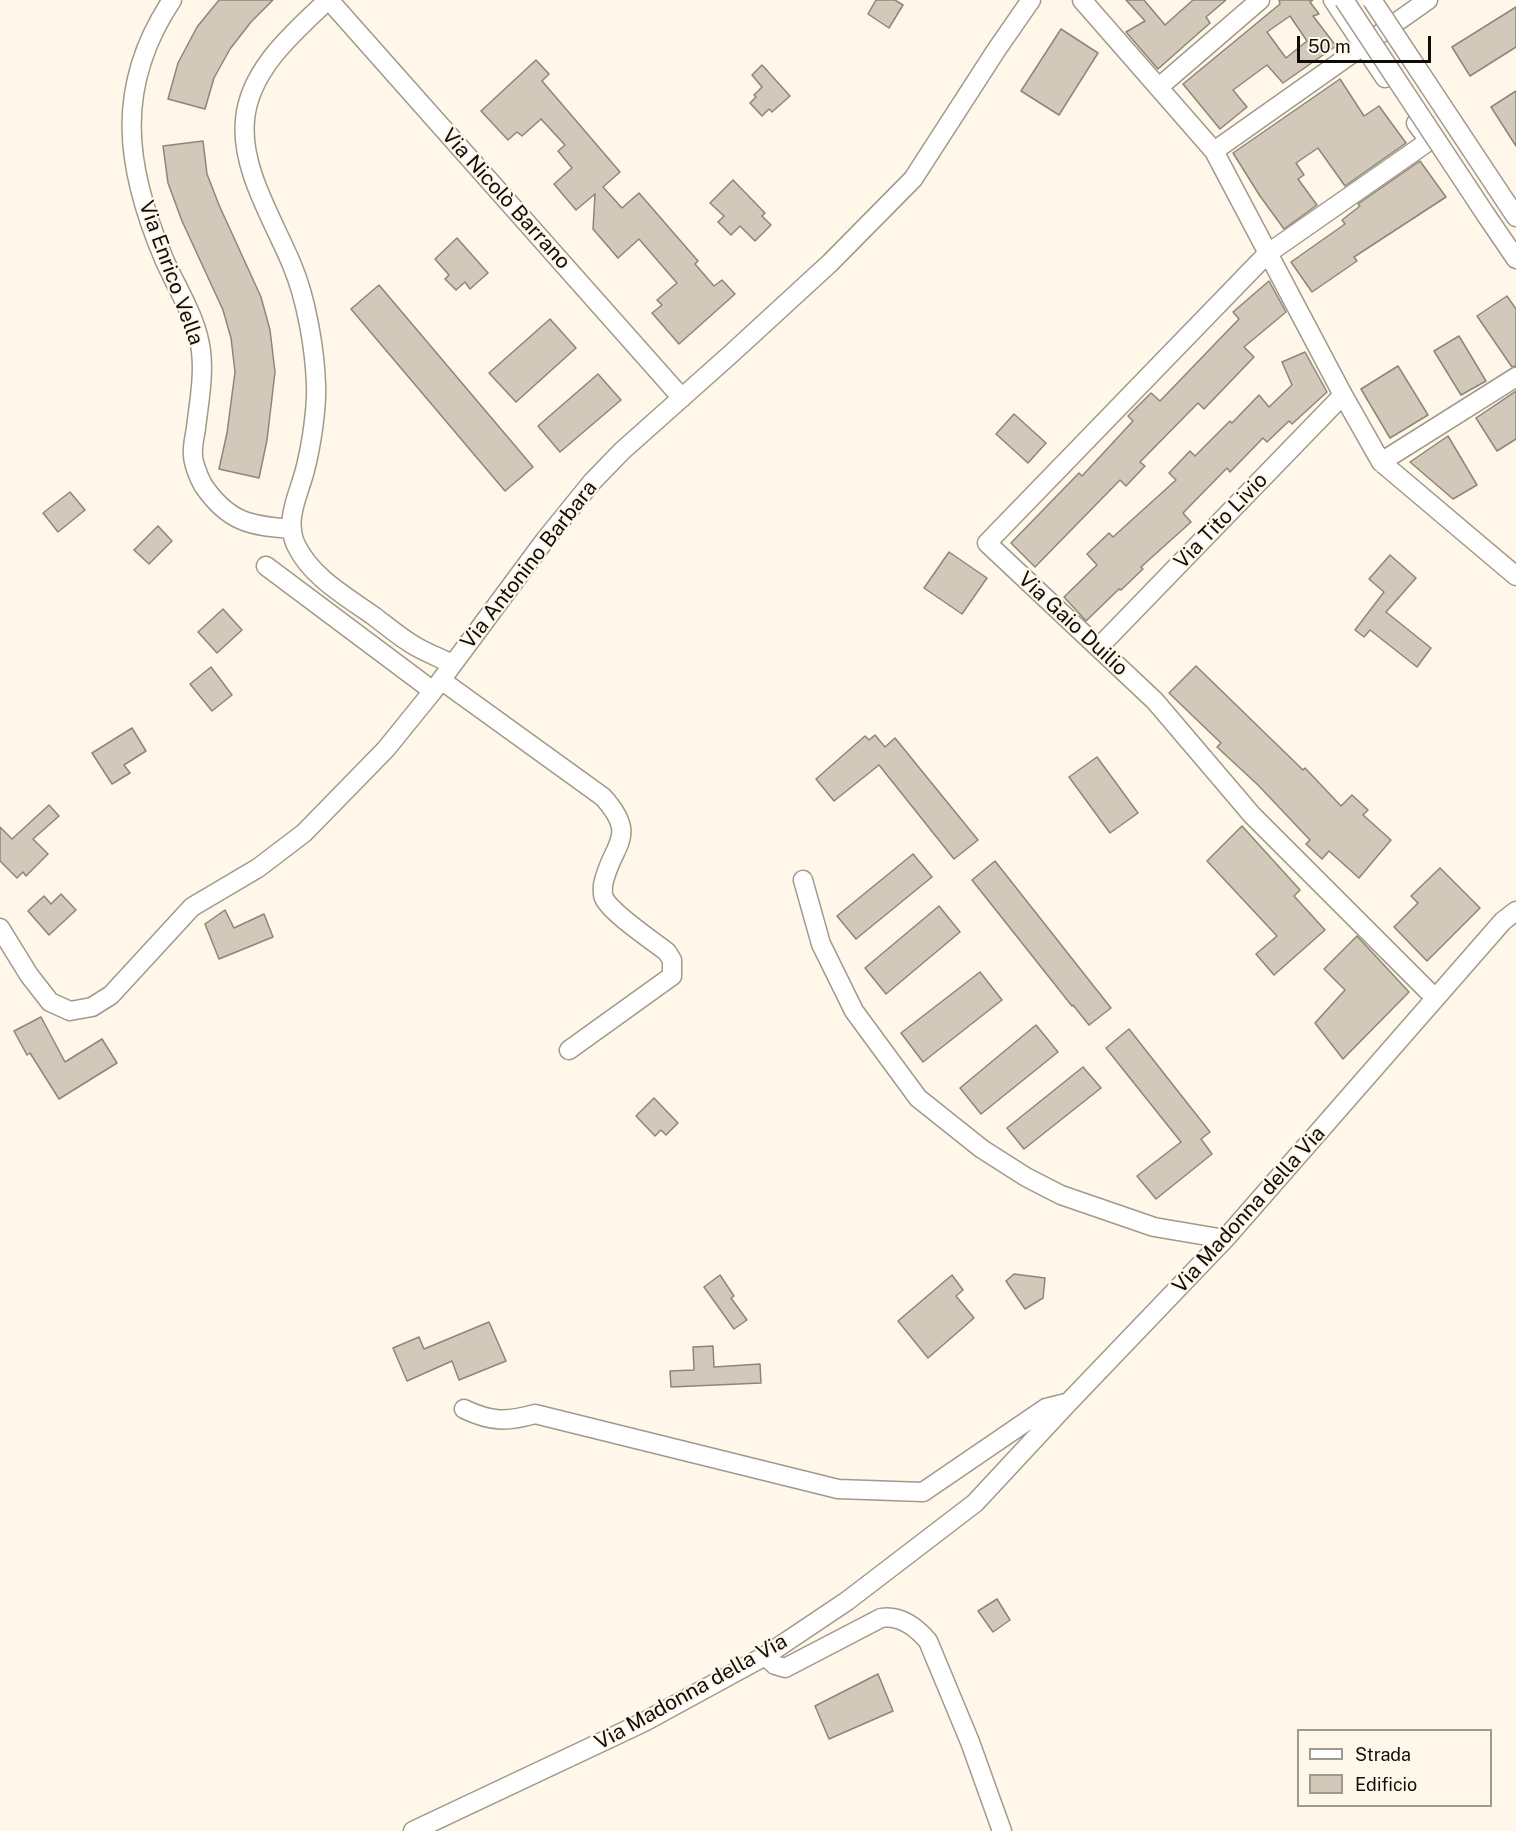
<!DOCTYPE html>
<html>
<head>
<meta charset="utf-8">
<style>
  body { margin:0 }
  #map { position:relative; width:1516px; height:1831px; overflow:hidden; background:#fef7ea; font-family:"Public Sans",sans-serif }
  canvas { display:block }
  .legend { position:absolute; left:1297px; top:1729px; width:195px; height:78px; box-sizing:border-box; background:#fef7ea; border:2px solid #9f9990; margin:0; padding:8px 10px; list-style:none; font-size:18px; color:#100d08 }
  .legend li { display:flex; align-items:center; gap:12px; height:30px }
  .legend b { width:30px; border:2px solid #9f9990 }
  .scale { position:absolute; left:1297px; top:36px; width:134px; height:27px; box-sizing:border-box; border:3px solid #100d08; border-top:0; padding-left:8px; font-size:18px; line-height:21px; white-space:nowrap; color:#100d08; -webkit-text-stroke:4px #fef7ea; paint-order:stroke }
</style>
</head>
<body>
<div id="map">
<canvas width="1516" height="1831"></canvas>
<ul class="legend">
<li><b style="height:8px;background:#fff"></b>Strada</li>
<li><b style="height:16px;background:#d2c9ba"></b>Edificio</li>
</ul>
<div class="scale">50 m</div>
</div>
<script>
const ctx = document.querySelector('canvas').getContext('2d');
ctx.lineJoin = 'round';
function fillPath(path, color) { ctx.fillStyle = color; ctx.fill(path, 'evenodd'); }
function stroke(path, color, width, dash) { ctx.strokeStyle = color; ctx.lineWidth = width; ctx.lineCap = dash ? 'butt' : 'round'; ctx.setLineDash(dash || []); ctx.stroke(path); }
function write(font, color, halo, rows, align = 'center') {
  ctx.font = font + ' "Public Sans",sans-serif'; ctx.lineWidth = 4.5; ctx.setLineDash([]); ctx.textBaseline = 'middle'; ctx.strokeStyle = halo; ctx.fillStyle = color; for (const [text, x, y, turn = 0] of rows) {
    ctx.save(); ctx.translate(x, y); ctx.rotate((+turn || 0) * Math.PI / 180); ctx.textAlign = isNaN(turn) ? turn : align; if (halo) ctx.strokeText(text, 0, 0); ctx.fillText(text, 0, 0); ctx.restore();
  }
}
const building = new Path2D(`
  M219 0H273L251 22 230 49 214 78 205 109 168 99 178 63 197 27Z
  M876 0H895L903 5 889 28 868 14Z
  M1126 0H1144L1165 25 1193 0H1226L1206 17 1210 23 1158 69 1126 32 1145 21Z
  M1279 0H1313L1310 2 1319 14 1313 16 1336 46 1283 83 1267 65 1233 90 1247 107 1220 129 1183 84 1280 4ZM1290 16 1307 41 1286 58 1267 32Z
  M1516 7V47L1470 76 1452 47Z
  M1061 29 1098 53 1059 115 1021 91Z
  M536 60 549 74 542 81 620 172 603 187 622 208 639 193 698 261 695 264 714 286 722 280 735 294 679 344 652 313 662 305 657 300 677 283 639 239 618 258 593 229 595 194 576 210 554 184 572 168 558 151 565 145 541 119 522 136 517 132 508 140 481 111Z
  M762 65 790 96 772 112 769 109 762 116 750 103 756 97 754 95 762 87 752 75Z
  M1340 79 1364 116 1379 106 1406 143 1345 186 1318 148 1296 163 1304 175 1298 179 1317 205 1284 229 1260 196 1233 153Z
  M1516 91V146L1491 107Z
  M203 141 207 174 219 205 261 297 270 330 275 372 267 440 259 478 219 469 227 433 235 372 231 338 223 310 182 221 168 183 163 146Z
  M1420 161 1446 197 1354 257 1357 261 1312 292 1291 262 1345 224 1342 220 1360 206 1358 204Z
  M733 180 765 213 762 216 771 225 755 241 740 226 731 235 718 222 724 216 710 203Z
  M457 238 488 273 470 289 465 282 456 290 445 279 449 275 435 259Z
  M1269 281 1286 312 1244 347 1254 357 1204 409 1198 403 1140 462 1145 466 1126 486 1120 480 1035 567 1011 543 1079 473 1082 476 1133 421 1128 416 1151 393 1160 401 1239 319 1233 312Z
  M379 285 533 467 505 491 351 309Z
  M1507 296 1516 309V366L1512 367 1477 316Z
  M550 319 576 348 516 402 489 373Z
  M1459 336 1486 381 1461 395 1434 351Z
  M1305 352 1327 392 1292 424 1289 421 1267 442 1263 438 1230 472 1227 468 1183 513 1191 522 1141 567 1143 569 1121 590 1119 589 1086 621 1064 597 1097 565 1087 554 1109 533 1113 537 1176 480 1169 473 1190 451 1195 456 1230 421 1232 423 1259 395 1269 407 1292 385 1282 362Z
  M1398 366 1428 415 1390 438 1361 389Z
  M598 374 621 400 560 452 538 426Z
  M1516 391V439L1497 451 1476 418Z
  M1014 414 1046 443 1028 463 996 434Z
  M1448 436 1477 485 1453 499 1410 462Z
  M70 492 85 510 58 532 43 513Z
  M158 526 172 541 149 564 134 550Z
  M949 552 987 578 962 614 924 588Z
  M1390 555 1416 578 1386 612 1431 648 1417 667 1370 630 1364 637 1355 630 1384 592 1369 579Z
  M223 609 242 630 217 653 198 632Z
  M1196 666 1303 770 1305 768 1341 806 1352 795 1368 810 1363 815 1391 840 1359 878 1329 851 1322 859 1306 844 1310 840 1258 785 1217 747 1221 743 1169 693Z
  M211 667 232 695 212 711 190 684Z
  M132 728 146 751 124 765 130 773 112 784 92 753Z
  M875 735 885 747 895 738 978 840 954 859 879 765 834 801 816 779 865 736 869 740Z
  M1097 757 1138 813 1110 833 1069 777Z
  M49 805 59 816 33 839 48 854 26 876 23 872 17 878 0 861V827L12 839Z
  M1242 826 1300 890 1294 896 1325 930 1274 975 1256 954 1277 936 1207 861Z
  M913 854 932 877 856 939 837 916Z
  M995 861 1111 1008 1089 1025 1073 1005 1072 1006 972 880Z
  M1440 868 1480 908 1427 961 1394 927 1418 903 1411 896Z
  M61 894 76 910 49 935 28 911 44 896 51 904Z
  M939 906 960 932 886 994 865 968Z
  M225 910 234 928 264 914 273 937 219 959 205 924Z
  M1357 936 1409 992 1343 1059 1315 1023 1345 990 1324 969Z
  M980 972 1002 1000 923 1062 901 1033Z
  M41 1017 65 1062 102 1039 117 1063 59 1099 30 1053 27 1055 14 1031Z
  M1036 1025 1058 1052 981 1114 960 1088Z
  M1129 1029 1210 1132 1201 1139 1212 1154 1156 1199 1137 1176 1181 1142 1106 1048Z
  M1083 1067 1101 1088 1024 1149 1007 1128Z
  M654 1098 678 1123 666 1135 661 1130 655 1136 636 1116Z
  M1014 1274 1045 1278 1043 1298 1025 1309 1006 1281Z
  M720 1275 734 1296 731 1298 747 1320 734 1329 704 1287Z
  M952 1275 963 1290 956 1296 974 1318 928 1358 898 1321Z
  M489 1322 506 1361 459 1380 452 1361 407 1381 393 1348 419 1337 424 1349Z
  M713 1346 714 1367 760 1364 761 1383 671 1387 670 1371 694 1370 693 1347Z
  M997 1599 1010 1620 993 1632 978 1611Z
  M878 1674 893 1711 829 1739 815 1706Z`);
fillPath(building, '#d2c9ba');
stroke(building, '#8e8677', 1.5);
const minor = new Path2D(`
  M172 0C114 87 125 167 164 259 177 289 197 318 201 351 204 377 199 402 196 428 195 436 192 446 193 455 193 463 199 478 203 485 228 522 250 526 292 529
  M328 0C294 32 249 70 245 120 240 169 274 221 292 265 306 298 315 349 316 385 317 409 311 447 305 470 299 494 284 520 296 545 311 577 347 597 375 617 388 627 401 638 415 646 427 653 440 658 452 664
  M329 0 682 398
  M1082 0 1214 151 1343 395 1381 462 1516 576
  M1333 0 1385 78
  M1159 87 1260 0
  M1416 123 1429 141 1267 254 987 543 1155 701 1252 815 1435 998
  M1214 151 1428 0
  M1506 202 1516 217
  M1486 215 1516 259
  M1381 462 1516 377
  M266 566 433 691
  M1099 647 1343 395
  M441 680 603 797C640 838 611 844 603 885 603 889 602 894 604 898 611 913 653 941 667 952L672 960V976L569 1050
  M803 880 821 944 854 1011 918 1098 982 1149 1026 1177 1061 1195 1154 1227 1225 1239
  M0 928 29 975 50 1002 70 1011 92 1007 111 995 192 907 258 868 304 833 386 749 433 691 545 540 592 482 622 451 732 353 830 263 913 179 997 49 1031 0
  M464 1409C491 1422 507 1422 535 1414L838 1489 923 1492 1046 1408 1066 1403
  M765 1656 775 1665 785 1668 881 1618C900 1615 916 1627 928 1641L970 1742 1002 1831
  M413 1831 644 1722 765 1656 847 1601 975 1503 1068 1403 1225 1239 1503 921 1516 911`);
stroke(minor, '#a1998a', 21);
stroke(minor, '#fff', 18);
const minorBridge = new Path2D(`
  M1344 0 1486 215
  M1372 0 1506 202`);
stroke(minorBridge, '#a1998a', 21, []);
stroke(minorBridge, '#fff', 18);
write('21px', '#100d08', '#fef7ea', [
  ["Via Nicolò Barrano",506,199,48],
  ["Via Enrico Vella",171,273,70],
  ["Via Tito Livio",1221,521,-46],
  ["Via Antonino Barbara",529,565,-52],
  ["Via Gaio Duilio",1073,624,43],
  ["Via Madonna della Via",1249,1210,-48],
  ["Via Madonna della Via",691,1692,-29]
]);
</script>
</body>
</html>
